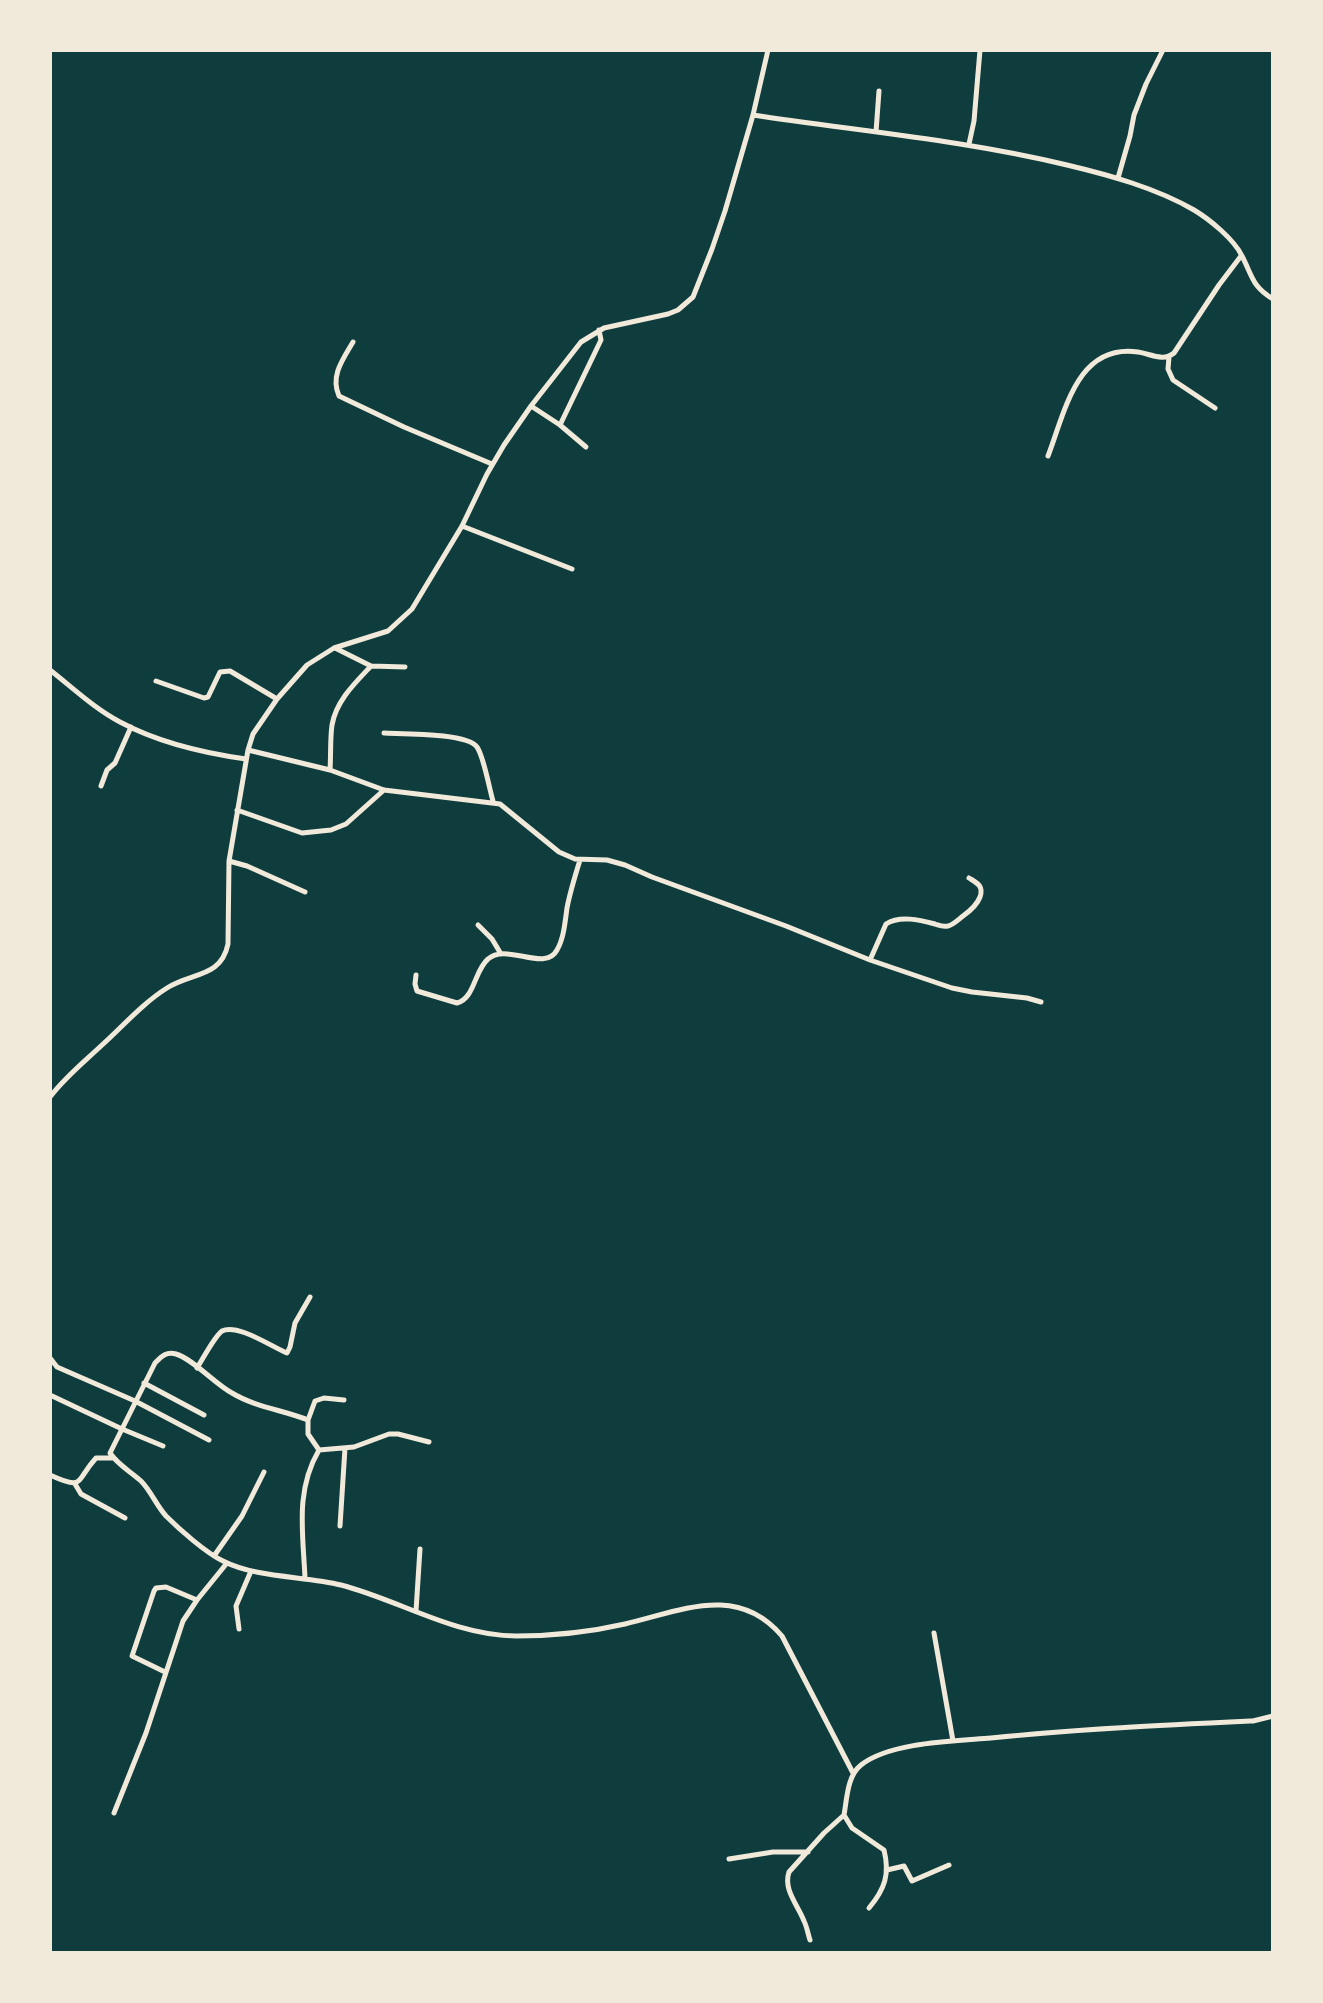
<!DOCTYPE html>
<html>
<head>
<meta charset="utf-8">
<style>
  body { margin:0 }
  #map { position:relative; width:1323px; height:2003px; overflow:hidden; background:#0f3d3e; font-family:"Space Grotesk",sans-serif }
  canvas { display:block }
  .frame { position:absolute; inset:0; border:52px solid #f1e9da; pointer-events:none }
</style>
</head>
<body>
<div id="map">
<canvas width="1323" height="2003"></canvas>
<div class="frame"></div>
</div>
<script>
const ctx = document.querySelector('canvas').getContext('2d');
ctx.lineJoin = 'round';
function stroke(path, color, width, dash) { ctx.strokeStyle = color; ctx.lineWidth = width; ctx.lineCap = dash ? 'butt' : 'round'; ctx.setLineDash(dash || []); ctx.stroke(path); }
stroke(new Path2D(`
  M753 115C858 131 964 140 1067 165 1109 175 1156 188 1194 210 1209 219 1234 239 1242 256 1252 275 1252 287 1273 299
  M876 132 879 91
  M969 144 974 121 980 50
  M1118 178 1130 136 1134 115 1146 84 1163 50
  M353 342C343 359 330 376 339 396L404 427 492 464
  M1169 357 1168 369 1173 380 1215 408
  M531 406 560 425 601 340 599 330
  M560 425 586 447
  M1048 456C1065 412 1077 343 1138 352 1151 354 1163 362 1174 353L1219 285 1241 256
  M462 526 572 569
  M335 648 371 666 405 667
  M50 670C73 688 95 709 120 722 159 743 203 753 246 759
  M156 681 204 698 208 697 220 672 230 671 277 699
  M384 733C403 734 467 733 477 747 484 757 489 788 493 801
  M248 750 330 770 384 790 500 804 559 852 575 859 607 860 625 865 652 877 786 926 870 960 952 988 972 992 1027 998 1041 1002
  M330 770C331 755 330 739 332 725 336 701 355 683 371 666
  M101 786 107 770 115 763 131 727
  M237 810 302 833 331 830 346 824 384 790
  M229 861 247 866 305 892
  M478 925 492 939 501 954
  M870 960 886 924C900 915 920 920 935 924 941 926 942 927 948 926 953 925 959 919 963 916 970 911 977 905 980 897 984 886 977 883 969 878
  M416 975 415 984 417 991 457 1003C475 998 474 971 488 959 506 942 545 973 557 950 564 938 565 922 567 908 570 892 575 876 580 860
  M50 1097C65 1077 84 1062 102 1045 123 1026 143 1003 167 988 192 972 221 978 228 944L229 861 248 750 253 734 277 699 307 665 334 648 388 631 412 609 462 526 487 474 504 445 531 406 581 342 604 328 668 314 678 310 693 297 712 249 725 211 753 115 768 50
  M50 1358 57 1367 135 1401 209 1440
  M197 1368C203 1359 214 1337 222 1331 237 1323 272 1347 287 1353L290 1347 295 1323 310 1297
  M144 1383 204 1415
  M50 1395 122 1429 155 1363C161 1357 166 1351 176 1354 193 1359 215 1384 232 1393 255 1407 283 1410 308 1420V1434L319 1450 354 1447 389 1434H398L429 1442
  M308 1420 315 1401 324 1398 344 1400
  M163 1446 122 1429 110 1453C118 1465 130 1471 141 1481 151 1491 156 1505 166 1516 179 1529 206 1553 223 1561 256 1578 304 1576 341 1585 399 1600 455 1636 516 1636 551 1636 590 1632 625 1624 681 1611 737 1583 782 1636L853 1773
  M50 1475C85 1491 75 1481 96 1458H113
  M75 1484 81 1494 125 1518
  M340 1526 345 1448
  M214 1556 242 1516 264 1472
  M305 1578C303 1532 295 1491 319 1450
  M416 1611 420 1549
  M239 1629 236 1606 251 1571
  M934 1633 953 1741
  M165 1672 132 1656 154 1591 156 1588 166 1587 197 1600
  M114 1813 146 1733 183 1621 197 1600 227 1563
  M729 1859 773 1852H808
  M887 1870 904 1866 912 1881 949 1865
  M869 1908C885 1889 890 1874 884 1850L852 1828 844 1815C847 1799 847 1776 861 1765 890 1742 955 1741 991 1738 1078 1729 1166 1725 1253 1721L1273 1716
  M810 1940C808 1934 807 1927 804 1921 798 1905 783 1890 789 1872L824 1833 844 1815`), '#f1e9da', 5);
</script>
</body>
</html>
